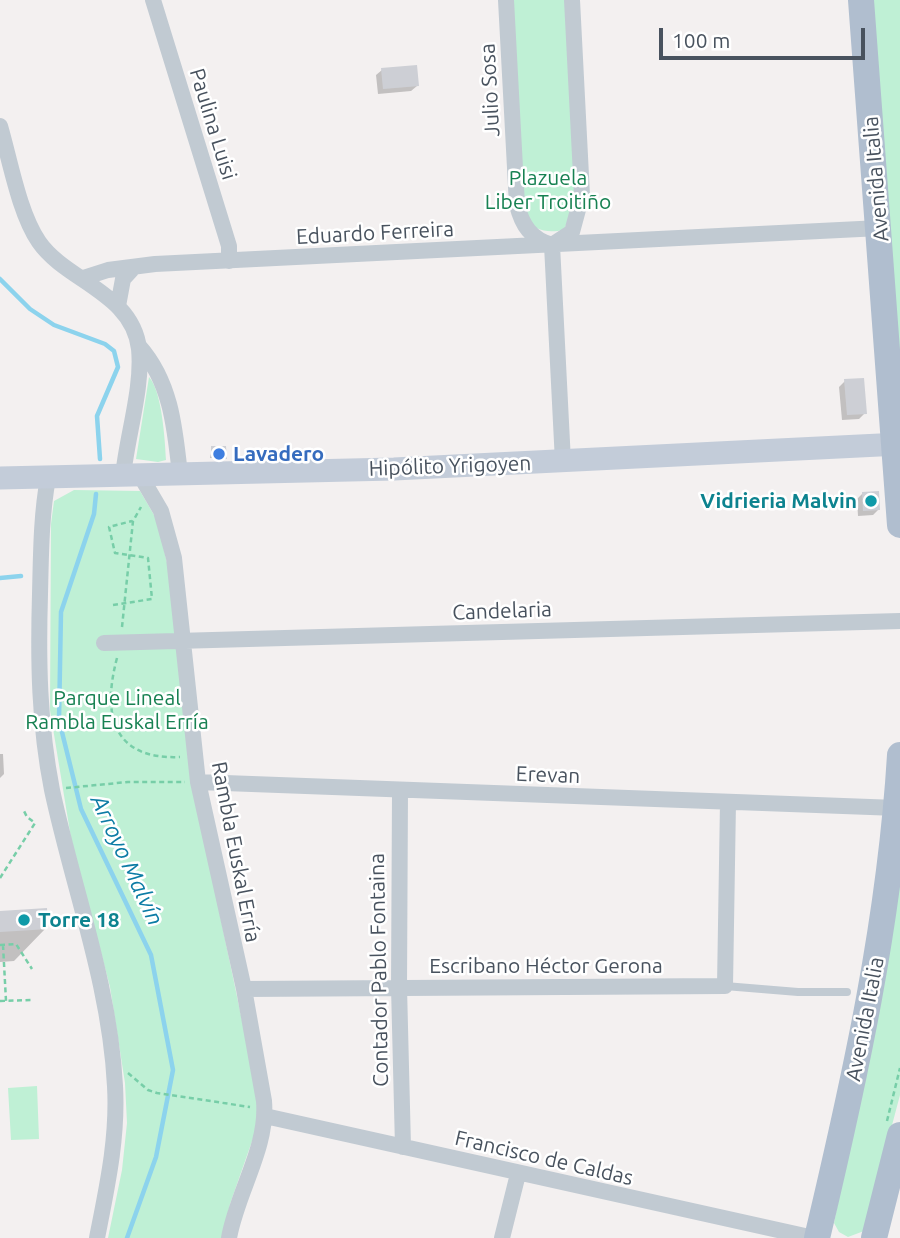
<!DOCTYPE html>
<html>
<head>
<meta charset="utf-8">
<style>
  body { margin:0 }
  #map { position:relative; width:900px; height:1238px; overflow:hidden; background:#f3f0f0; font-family:Ubuntu,sans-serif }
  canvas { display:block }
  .scale { position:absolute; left:659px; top:28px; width:206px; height:32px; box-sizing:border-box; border:4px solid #48525e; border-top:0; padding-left:9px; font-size:21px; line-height:24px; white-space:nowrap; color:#48525e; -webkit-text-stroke:5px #fff; paint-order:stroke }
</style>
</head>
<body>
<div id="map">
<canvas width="900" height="1238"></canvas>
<div class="scale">100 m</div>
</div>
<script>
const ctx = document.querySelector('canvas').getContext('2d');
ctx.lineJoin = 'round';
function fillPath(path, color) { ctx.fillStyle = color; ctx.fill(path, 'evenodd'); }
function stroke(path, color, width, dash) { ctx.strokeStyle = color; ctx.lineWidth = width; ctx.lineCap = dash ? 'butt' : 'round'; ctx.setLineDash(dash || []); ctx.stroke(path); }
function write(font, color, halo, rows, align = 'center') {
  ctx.font = font + ' Ubuntu,sans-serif'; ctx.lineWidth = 5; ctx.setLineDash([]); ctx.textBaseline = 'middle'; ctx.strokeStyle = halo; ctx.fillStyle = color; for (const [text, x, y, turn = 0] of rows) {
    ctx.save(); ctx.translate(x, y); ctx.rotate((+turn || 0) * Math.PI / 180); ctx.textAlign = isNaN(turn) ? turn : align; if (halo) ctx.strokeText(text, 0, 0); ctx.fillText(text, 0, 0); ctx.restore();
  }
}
fillPath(new Path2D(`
  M511 0H565L576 200 564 230C546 233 536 231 524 218Z
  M872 0H900V363Z
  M149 377C162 391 165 440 166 460L158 462 136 459Z
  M74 490 140 491 157 520 171 580 190 772 257 1092V1127L230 1204 222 1238H108L122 1170 127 1123 125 1083 110 987 71 838 50 710 51 524 54 501Z
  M900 877V1095L864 1231 848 1237 839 1232 834 1223Z
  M37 1086 39 1139 11 1140 8 1088Z`), '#bff0d5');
fillPath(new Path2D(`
  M382 70 417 86 411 91 378 94 376 75Z
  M845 381 865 413 859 419 842 420 839 387Z
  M212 448 225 458H210Z
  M863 493 878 510 873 515 858 516 857 499Z
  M0 754H3L4 774 0 778Z
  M0 913 46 928 14 961 0 962Z`), '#0003');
stroke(new Path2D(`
  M0 279 30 309 54 325 105 344 114 351 118 367 97 416 100 459
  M96 494 94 514 61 612 59 720 81 809 151 955 173 1070 156 1157 127 1238
  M0 578 21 576`), '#8cd3ed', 4.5);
fillPath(new Path2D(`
  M417 65 419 86 383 89 381 68Z
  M864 378 867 414 847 415 844 379Z
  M211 446H226L227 459 211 456Z
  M879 491 880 510 863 511 862 492Z
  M47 908 48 929 0 932V911Z`), '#cdcfd5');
stroke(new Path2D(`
  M113 605 152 599 148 558 115 553 109 527 132 521
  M122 627 133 521 141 507
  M117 658C102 714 112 760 180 757
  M66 788 128 782H185
  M0 878 35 823 27 817 23 809
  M0 945 16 944 32 969
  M3 945 6 1001
  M0 1001 34 1000
  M128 1073 148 1090 157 1093 250 1107
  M887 1121 900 1068`), '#77cea8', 2.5, [5, 3.5]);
stroke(new Path2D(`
  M725 986 798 992H847`), '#c1cad2', 8);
stroke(new Path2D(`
  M153 0 229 246V261
  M506 0 517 205C522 225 531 239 552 245L572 232 582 195 572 0
  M0 126C10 160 19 213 39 242 66 281 133 293 139 349 143 387 127 436 123 476
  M552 245 563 462
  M83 278 108 270 155 264 880 228
  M118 306 123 279 134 267
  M139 346C171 382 175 428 180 475
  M140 475 161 511 174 558 198 782 244 989 264 1101C268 1148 237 1192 229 1238
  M48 478C41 516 41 555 40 594 38 660 39 724 52 790 73 888 110 985 115 1086 118 1138 107 1187 97 1238
  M104 643 900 621
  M198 782 897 808
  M400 792 399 987 403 1147
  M244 989 725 986 728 802
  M265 1116 814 1238
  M502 1238 518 1174`), '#c1cad2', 16);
stroke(new Path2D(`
  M0 478 394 469 900 444`), '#c3ccd9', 23);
stroke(new Path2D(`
  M861 0 900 525
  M817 1238C855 1078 890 920 900 755
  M874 1238 900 1135`), '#b0becf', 26);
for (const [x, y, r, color] of [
  [219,454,7,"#3f7fe0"],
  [871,501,7,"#0f9aa8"],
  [24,920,7,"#0f9aa8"]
]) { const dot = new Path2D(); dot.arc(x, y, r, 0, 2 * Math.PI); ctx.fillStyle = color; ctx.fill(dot); stroke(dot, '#fff', 2.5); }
write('21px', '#48525e', '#fff', [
  ["Julio Sosa",490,90,-93],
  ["Paulina Luisi",213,124,73],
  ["Avenida Italia",876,179,-95],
  ["Eduardo Ferreira",375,233,-3],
  ["Hipólito Yrigoyen",450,466,-2],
  ["Candelaria",502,611,-2],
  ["Erevan",548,775,2],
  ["Rambla Euskal Erría",236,852,79],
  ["Escribano Héctor Gerona",546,966],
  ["Contador Pablo Fontaina",379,970,-91],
  ["Avenida Italia",865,1019,-79],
  ["Francisco de Caldas",544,1158,13]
]);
write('21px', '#178152', '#fff', [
  ["Plazuela",548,178],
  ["Liber Troitiño",548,202],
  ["Parque Lineal",117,698],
  ["Rambla Euskal Erría",117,722]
]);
write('bold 21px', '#366cbe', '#fff', [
  ["Lavadero",233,454]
], 'left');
write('bold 21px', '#0d838f', '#fff', [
  ["Vidrieria Malvin",857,501],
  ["Torre 18",38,920,"left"]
], 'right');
write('italic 23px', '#0c7ca5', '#fff', [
  ["Arroyo Malvín",127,860,65]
]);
</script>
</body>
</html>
